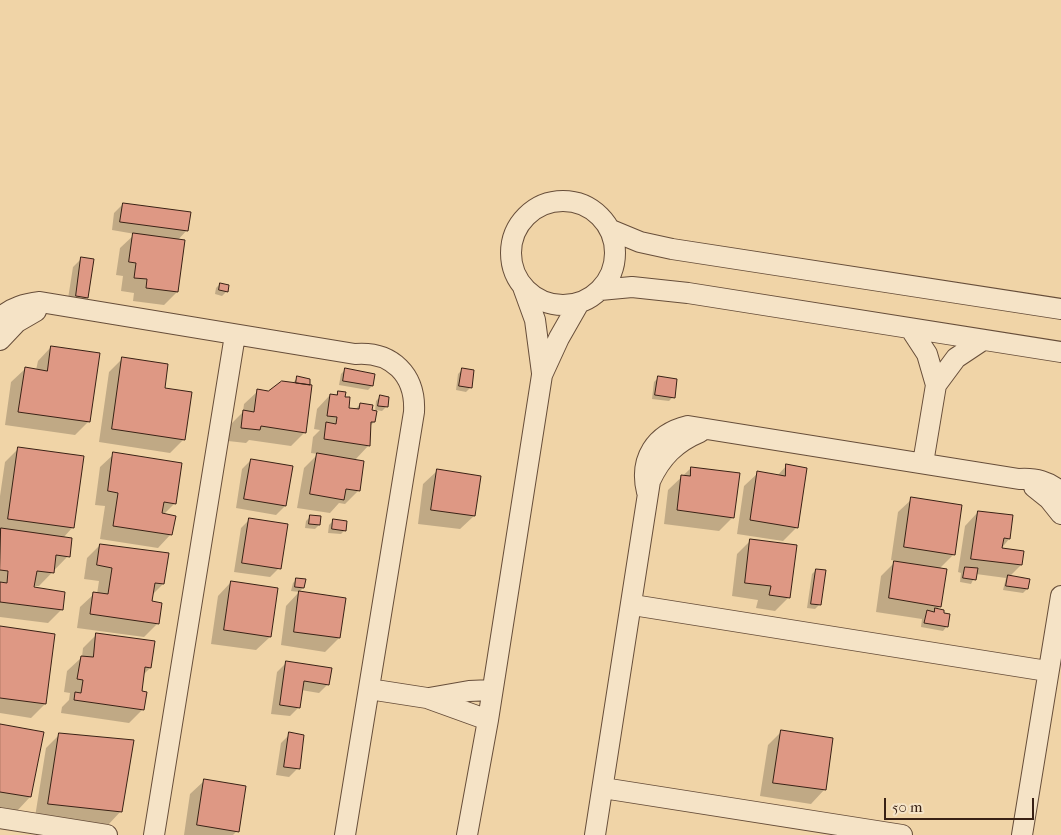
<!DOCTYPE html>
<html>
<head>
<meta charset="utf-8">
<style>
  body { margin:0 }
  #map { position:relative; width:1061px; height:835px; overflow:hidden; background:#f0d4a7; font-family:"IM FELL French Canon",serif }
  canvas { display:block }
  .scale { position:absolute; left:884px; top:798px; width:150px; height:22px; box-sizing:border-box; border:2px solid #392115; border-top:0; padding-left:6px; font-size:15px; line-height:18px; white-space:nowrap; color:#392115; -webkit-text-stroke:4px #f5e3c6; paint-order:stroke }
</style>
</head>
<body>
<div id="map">
<canvas width="1061" height="835"></canvas>
<div class="scale">50 m</div>
</div>
<script>
const ctx = document.querySelector('canvas').getContext('2d');
ctx.lineJoin = 'round';
function fillPath(path, color) { ctx.fillStyle = color; ctx.fill(path, 'evenodd'); }
function stroke(path, color, width, dash) { ctx.strokeStyle = color; ctx.lineWidth = width; ctx.lineCap = dash ? 'butt' : 'round'; ctx.setLineDash(dash || []); ctx.stroke(path); }
fillPath(new Path2D(`
  M123 204 187 230 177 241V292L164 305 133 301 134 293 121 291 123 276 116 275 120 248 135 234 112 230 114 213Z
  M82 258 87 298 78 307 67 305 73 267Z
  M220 284 227 291 222 296 215 294 216 288Z
  M51 347 89 421 75 435 5 425 11 382 25 369 36 370 38 361Z
  M123 358 163 389 184 439 170 453 99 442 109 372Z
  M345 370 374 375 372 386 368 390 339 385 341 374Z
  M462 370 473 371 470 388 466 392 456 390 458 374Z
  M297 378 304 433 291 446 249 440 246 443 228 441 230 425 243 412 244 404 258 391 268 393 292 384Z
  M658 378 673 397 669 401 652 399 654 382Z
  M338 393 344 398 347 409 355 410 360 404 375 412 376 401 380 397 388 398 386 407 382 411 376 410 374 422 370 426 369 445 354 461 358 491 345 504 339 503 330 513 297 508 304 468 318 454 311 453 313 437 320 430 314 429 317 409 330 395 335 396Z
  M19 448 82 458 72 528 63 538 68 556 39 586H33V589L62 609 48 623 0 617V496L5 462Z
  M114 454 175 503 163 515 171 534 158 548 100 539 105 506 95 505 100 467Z
  M251 460 285 506 276 515 236 508 242 469Z
  M787 465 797 527 783 541 737 534 744 486 758 473 777 476Z
  M691 468 733 517 719 531 664 524 668 490Z
  M437 471 474 516 460 529 418 524 423 484Z
  M912 499 954 554 939 569 940 606 935 611 942 615 947 626 943 631 921 627 922 619 876 612 881 576 896 561 891 560 898 512Z
  M978 512 1009 539 1001 549 1021 565 1009 577 1027 589 1023 593 1003 590 1006 578 976 574 971 584 960 582 961 573 958 572 965 526Z
  M310 517 319 525 315 529 305 528 306 521Z
  M250 519 279 568 270 577 234 572 241 528Z
  M333 521 345 530 341 534 328 533 329 525Z
  M751 540 789 597 775 611 756 608 758 600 732 596 737 554Z
  M100 545 163 584 152 595 151 602 158 623 144 637 77 628 80 607 94 594H97L99 581 84 579 87 558Z
  M816 570 820 604 815 609 807 608 812 574Z
  M297 579 303 588 299 592 291 591 293 583Z
  M231 582 270 637 256 650 211 644 218 596Z
  M299 592 339 638 325 652 281 645 286 606Z
  M0 627 54 635 45 704 31 718 0 713Z
  M97 634 150 668 143 675 140 692 143 709 129 723 61 713 62 707 69 700 70 693 64 692 67 671 82 657 83 648Z
  M287 662 328 684 319 693 301 690 299 707 290 716 271 714 277 672Z
  M0 725 42 733 30 797 17 811 0 807Z
  M781 732 832 739 824 790 811 804 760 796 768 745Z
  M60 734 121 811 108 825 35 817 46 748Z
  M290 734 298 768 289 777 276 775 281 743Z
  M204 781 237 831 233 835H184L190 794Z`), '#0003');
const building = new Path2D(`
  M123 203 191 212 188 231 120 222Z
  M133 233 185 240 178 292 146 288 147 279 134 278 136 263 129 262Z
  M81 257 94 259 88 298 76 296Z
  M220 283 229 285 228 292 219 290Z
  M51 346 100 353 90 422 18 412 25 367 47 371Z
  M122 357 168 364 165 388 192 392 185 440 112 429Z
  M345 368 375 374 373 386 343 381Z
  M462 368 474 370 472 388 459 386Z
  M297 376 310 379V385L296 383Z
  M658 376 677 379 675 398 655 395Z
  M282 381 312 385 306 433 261 426 260 430 241 428 243 410 254 412 257 389 268 391Z
  M338 391 346 392 345 397H350L349 408 359 409 360 403 373 405 372 410 377 411 375 422H371L370 446 324 439 326 422 336 424 337 417 327 416 330 394 337 395Z
  M380 395 389 397 388 407 378 406Z
  M18 447 84 456 74 528 8 519Z
  M113 452 182 463 176 504 164 502 162 513 176 516 172 535 113 526 118 493 108 491Z
  M317 453 364 461 360 491 346 489 344 500 310 494Z
  M251 459 293 466 286 506 244 499Z
  M786 464 807 468 798 528 750 520 757 471 785 476Z
  M691 467 740 473 734 518 677 510 681 475 690 476Z
  M437 469 481 476 475 516 431 510Z
  M911 497 962 505 955 555 904 547Z
  M978 511 1013 515 1010 539 1004 538 1002 548 1024 551 1022 565 971 559Z
  M310 515 321 516 320 525 309 524Z
  M249 518 288 524 281 569 242 563Z
  M333 519 347 521 346 531 332 529Z
  M1 528 72 538 70 557 56 555 54 573 37 571 34 587 65 592 63 610 0 602V582L7 583 8 571 0 570Z
  M750 539 797 545 790 598 769 595 771 586 745 583Z
  M100 544 169 553 164 584 155 583 152 601 162 603 159 624 90 614 93 592 108 594 112 568 97 565Z
  M894 561 947 569 941 607 889 598Z
  M965 567 978 568 976 580 963 578Z
  M816 569 826 570 821 605 811 604Z
  M1008 575 1030 579 1028 589 1006 586Z
  M296 578 306 579 304 588 295 587Z
  M231 581 278 588 271 637 224 630Z
  M299 591 346 598 340 638 294 632Z
  M935 608 944 610V613L950 614 948 627 924 623 927 610 934 612Z
  M0 626 55 634 46 704 0 698Z
  M96 633 155 641 151 668 145 667 142 691 147 692 144 710 74 700 75 692 81 693 83 680 77 679 81 656 93 657Z
  M286 661 332 668 329 685 304 681 300 708 280 705Z
  M0 724 44 732 31 797 0 792Z
  M781 730 833 738 826 790 773 783Z
  M289 732 304 735 300 769 284 767Z
  M59 733 134 740 122 812 48 804Z
  M204 779 246 786 239 832 197 825Z`);
fillPath(building, '#de9884');
stroke(building, '#392115', 1);
const street = new Path2D(`
  M511 253a52 52 0 1 1 104 0a52 52 0 1 1-104 0Z
  M611 230 640 242 672 249 1061 309
  M523 287 535 320 542 373
  M600 290 632 287 688 293 1061 352
  M0 318C12 307 25 304 40 302L355 354C392 351 416 375 414 412L345 835
  M910 328 927 354 936 385 923 463
  M0 340 17 322 36 311
  M936 385 956 358 983 340
  M1034 487 1049 499 1061 514
  M647 492C639 459 655 434 688 426L1019 479C1036 478 1048 481 1061 492
  M633 605 1047 671
  M369 689 427 698 488 720
  M429 698 469 691 492 690
  M603 788 902 835
  M0 818 107 835
  M154 835 235 335
  M467 835 488 720 542 375 559 338 579 303
  M595 835 650 481C661 457 676 442 700 432
  M1022 835 1061 596`);
stroke(street, '#674e3a', 22);
stroke(street, '#f5e3c6', 20);
</script>
</body>
</html>
